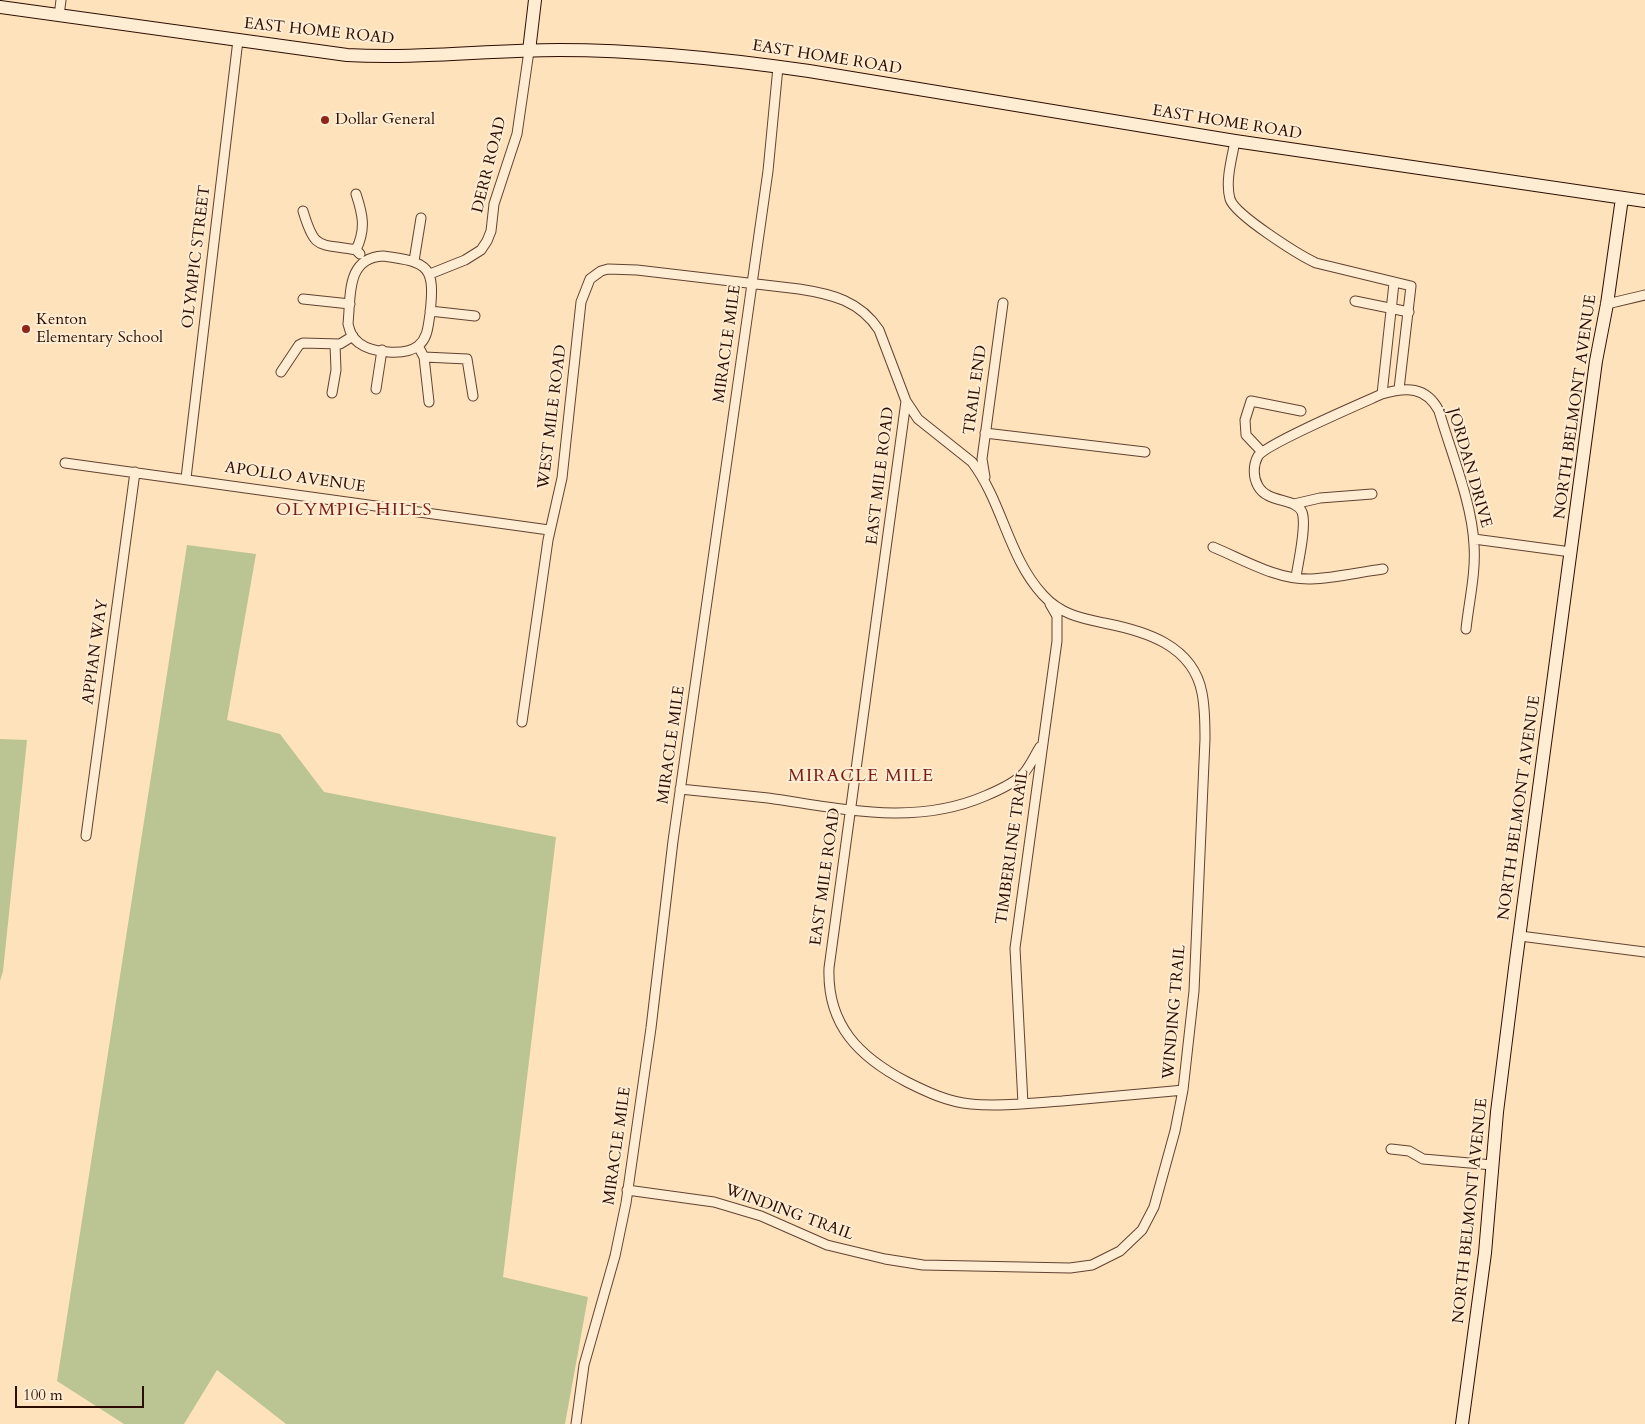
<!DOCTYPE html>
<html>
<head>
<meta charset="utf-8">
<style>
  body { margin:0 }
  #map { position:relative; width:1645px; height:1424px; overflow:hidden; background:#fde2bb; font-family:Cardo,serif }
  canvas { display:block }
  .scale { position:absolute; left:15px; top:1386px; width:129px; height:22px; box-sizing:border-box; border:2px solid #2e0d01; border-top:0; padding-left:6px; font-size:15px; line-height:18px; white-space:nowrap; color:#2e0d01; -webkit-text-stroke:4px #feecd3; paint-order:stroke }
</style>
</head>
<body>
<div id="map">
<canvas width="1645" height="1424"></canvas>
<div class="scale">100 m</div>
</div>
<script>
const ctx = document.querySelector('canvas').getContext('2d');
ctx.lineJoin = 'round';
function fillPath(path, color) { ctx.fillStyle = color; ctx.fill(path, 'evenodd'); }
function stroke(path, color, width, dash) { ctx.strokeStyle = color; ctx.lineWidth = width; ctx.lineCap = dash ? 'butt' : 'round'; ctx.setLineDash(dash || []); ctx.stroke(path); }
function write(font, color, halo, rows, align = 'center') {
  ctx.font = font + ' Cardo,serif'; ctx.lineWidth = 4; ctx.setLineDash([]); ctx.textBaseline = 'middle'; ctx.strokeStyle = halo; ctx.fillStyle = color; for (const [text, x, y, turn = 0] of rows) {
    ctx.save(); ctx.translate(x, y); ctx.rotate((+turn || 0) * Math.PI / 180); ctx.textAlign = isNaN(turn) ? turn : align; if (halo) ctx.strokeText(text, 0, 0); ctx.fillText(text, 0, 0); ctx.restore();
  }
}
fillPath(new Path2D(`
  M187 545 256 554 227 720 280 734 324 792 556 837 503 1277 588 1297 565 1424H286L217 1370 184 1424H124L57 1381Z
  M0 739 27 740 3 971 0 981Z`), '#bbc493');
const street = new Path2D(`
  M59 16 61 0
  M1235 141C1232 158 1225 181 1230 199 1235 215 1299 255 1316 263L1411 286 1399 389
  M356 194C363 215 366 229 356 250L360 254
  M303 211C315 251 318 243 356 250
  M383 256C430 262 435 267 430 314 428 326 428 338 418 346 405 356 372 353 359 343 352 338 350 332 348 324 351 295 346 258 383 256Z
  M414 261 421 218
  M430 274 465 260 481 250 487 241 491 231 494 204 517 134 529 51
  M303 299 350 304
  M1355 301 1409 312
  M1607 304 1645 295
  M430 311 475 316
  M418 346 424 357 467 359 473 396
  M424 357 429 402
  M281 372 299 345 303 343 340 344 353 336
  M376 389 382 350
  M332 393 336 370 335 345
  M1382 394 1394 283
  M985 433 1145 452
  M1262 452 1246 435 1245 420 1251 401 1301 411
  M65 463 549 530
  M985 477 982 459 1003 303
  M186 478 238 40
  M1294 504 1320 498 1372 494
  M1474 539 1571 552
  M1213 547C1244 560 1277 580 1311 579 1335 578 1360 572 1383 569
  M1296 577C1298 563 1307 525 1302 512 1295 497 1268 504 1258 486 1253 477 1253 465 1258 456 1266 444 1362 403 1382 394 1406 387 1426 386 1439 411 1451 453 1472 502 1474 545 1476 573 1469 601 1466 629
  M522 722 548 540 562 478 581 302 590 279 601 271 608 269 637 270 799 289C832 294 860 301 879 330L906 401 829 968C827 1025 859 1057 907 1082 927 1092 948 1102 971 1104 1001 1107 1032 1103 1062 1101 1103 1097 1143 1094 1183 1090
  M680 789C709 792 739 795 768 798 841 808 913 827 985 796 997 791 1015 783 1024 773 1030 766 1035 755 1040 747
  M86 836 135 472
  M1520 936 1645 952
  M1023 1104 1015 948 1057 641V616L1050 604
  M1391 1149 1409 1151 1423 1159 1493 1165
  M627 1190 714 1202 761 1216 827 1245 885 1259 923 1265 1070 1268 1092 1265 1120 1251 1142 1230 1154 1207 1175 1131 1183 1090 1194 991 1205 739C1205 724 1205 708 1202 693 1193 645 1145 631 1104 623 1080 618 1060 614 1043 595 1008 557 1003 503 972 462L918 419 906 401
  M576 1424 584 1365 615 1256 626 1203 651 1028 673 841 768 171 778 67`);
const secondary = new Path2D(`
  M0 7 347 55C418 59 488 50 559 50 643 50 726 59 809 71L1235 141 1645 201
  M529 51 535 0
  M1462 1424 1485 1253 1497 1112 1515 968 1596 361 1607 304 1622 198`);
stroke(street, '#624230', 11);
stroke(secondary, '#2e0d01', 14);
stroke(street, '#feecd3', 9);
stroke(secondary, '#feecd3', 12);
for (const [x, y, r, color] of [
  [325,120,5,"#8f2418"],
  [26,329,5,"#8f2418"]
]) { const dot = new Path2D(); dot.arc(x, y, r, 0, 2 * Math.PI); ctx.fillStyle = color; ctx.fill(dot); stroke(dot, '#feecd3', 2); }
write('16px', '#2e0d01', '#feecd3', [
  ["EAST HOME ROAD",319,32,6],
  ["EAST HOME ROAD",827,58,9],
  ["EAST HOME ROAD",1227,123,9],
  ["DERR ROAD",490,165,-76],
  ["OLYMPIC STREET",197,257,-83],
  ["MIRACLE MILE",728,344,-82],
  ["TRAIL END",976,390,-82],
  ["NORTH BELMONT AVENUE",1576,407,-82],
  ["WEST MILE ROAD",553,417,-83],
  ["JORDAN DRIVE",1469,468,74],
  ["EAST MILE ROAD",881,476,-83],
  ["APOLLO AVENUE",295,478,8],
  ["APPIAN WAY",96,652,-82],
  ["MIRACLE MILE",672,745,-82],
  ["NORTH BELMONT AVENUE",1520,808,-82],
  ["TIMBERLINE TRAIL",1013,847,-82],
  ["EAST MILE ROAD",826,877,-82],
  ["WINDING TRAIL",1175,1012,-85],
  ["MIRACLE MILE",618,1146,-82],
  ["NORTH BELMONT AVENUE",1471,1211,-84],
  ["WINDING TRAIL",789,1213,20]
]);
write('16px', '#2e0d01', '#feecd3', [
  ["Dollar General",335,120],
  ["Kenton",36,320],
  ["Elementary School",36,338]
], 'left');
ctx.letterSpacing = '1px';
write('18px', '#7a1f14', '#feecd3', [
  ["OLYMPIC HILLS",354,511],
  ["MIRACLE MILE",861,777]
]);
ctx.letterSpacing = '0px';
</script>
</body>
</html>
